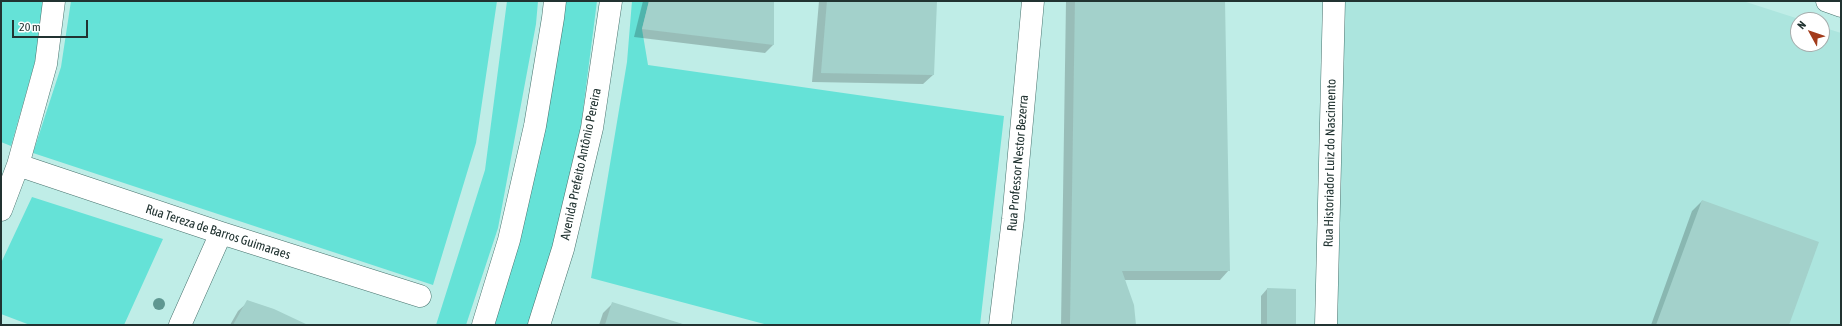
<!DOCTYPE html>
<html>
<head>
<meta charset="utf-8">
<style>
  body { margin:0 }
  #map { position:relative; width:1842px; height:326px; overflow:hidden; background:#bfede7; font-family:"Asap Condensed",sans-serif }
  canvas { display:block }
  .frame { position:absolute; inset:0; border:2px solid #213331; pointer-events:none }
  .north { position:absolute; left:1790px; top:12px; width:40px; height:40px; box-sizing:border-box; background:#fff; border:1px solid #a6adad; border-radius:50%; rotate:310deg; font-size:11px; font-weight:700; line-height:16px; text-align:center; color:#213331 }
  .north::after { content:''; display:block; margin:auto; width:14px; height:18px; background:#a33c1c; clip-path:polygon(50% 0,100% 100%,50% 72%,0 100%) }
  .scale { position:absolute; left:12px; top:20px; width:76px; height:18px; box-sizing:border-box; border:2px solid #213331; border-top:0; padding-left:5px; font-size:12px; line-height:14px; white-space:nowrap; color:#213331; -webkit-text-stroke:3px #fff; paint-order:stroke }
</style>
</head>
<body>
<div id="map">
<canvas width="1842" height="326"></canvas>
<div class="frame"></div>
<div class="north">N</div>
<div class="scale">20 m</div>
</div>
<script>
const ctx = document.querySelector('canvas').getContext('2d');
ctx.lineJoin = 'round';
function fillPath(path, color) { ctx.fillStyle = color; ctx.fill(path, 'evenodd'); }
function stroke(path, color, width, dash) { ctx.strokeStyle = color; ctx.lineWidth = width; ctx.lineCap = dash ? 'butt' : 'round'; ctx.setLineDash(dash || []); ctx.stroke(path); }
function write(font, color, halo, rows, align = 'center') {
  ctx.font = font + ' "Asap Condensed",sans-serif'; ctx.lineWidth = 4; ctx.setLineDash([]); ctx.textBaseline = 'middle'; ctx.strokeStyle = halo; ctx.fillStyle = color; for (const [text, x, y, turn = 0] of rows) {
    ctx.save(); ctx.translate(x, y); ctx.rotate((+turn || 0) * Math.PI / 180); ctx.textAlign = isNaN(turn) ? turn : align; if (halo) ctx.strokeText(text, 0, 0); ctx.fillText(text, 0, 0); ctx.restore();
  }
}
fillPath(new Path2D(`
  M1334 1H1743L1802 20H1798V44H1822V27L1841 33V325H1330Z`), '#ace5de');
fillPath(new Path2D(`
  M1 1H43L37 55 11 146 1 142Z
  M71 1H497L476 143 433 285 33 153 61 67Z
  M507 1H538L536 24 498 228 466 325H436L485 170Z
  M561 1H597L581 126 550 257 528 325H489Z
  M632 1H649L642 29 648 65 1004 116 980 325H768L591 278 627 62Z
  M32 197 163 239 124 325H30L1 314V263Z`), '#65e2d7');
fillPath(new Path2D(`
  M643 1H773V45L765 53 634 37Z
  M819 1H936L933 75 923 84 812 82Z
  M1066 1H1224L1229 270 1220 280H1124L1135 325H1061Z
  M1702 201 1788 325H1651L1692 211Z
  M1267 289 1295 325H1261V296Z
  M248 302 306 325H230L238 311Z
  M612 304 685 325H599L603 313Z`), '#0003');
fillPath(new Path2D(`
  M649 1H774V45L642 29Z
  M827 1H937L934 75 821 73Z
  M1075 1H1225L1230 271H1122L1134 305 1136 325H1070Z
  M1702 200 1819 242 1789 325H1656Z
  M1267 288 1296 289V325H1267Z
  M247 300 274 309 308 325H233Z
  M612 302 686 325H605Z`), '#a3d1cb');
const minor = new Path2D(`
  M1827 1 1841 6
  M18 165 221 233 420 296
  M1 210 18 165 46 64 54 1
  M180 325 221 233
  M483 325 509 240 535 126 553 18 555 1
  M539 325 563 249 592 128 611 1
  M1000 325 1013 219 1033 1
  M1326 325 1334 1`);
stroke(minor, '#48736e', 23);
stroke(minor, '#fff', 22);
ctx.fillStyle = '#5f9791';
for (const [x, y] of [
  [159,304]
]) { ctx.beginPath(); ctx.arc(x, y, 6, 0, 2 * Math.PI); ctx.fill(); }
write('13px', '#213331', '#fff', [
  ["Rua Professor Nestor Bezerra",1018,163,-85],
  ["Rua Historiador Luiz do Nascimento",1330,163,-89],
  ["Avenida Prefeito Antônio Pereira",581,164,-78],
  ["Rua Tereza de Barros Guimaraes",218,232,18]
]);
</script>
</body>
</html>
